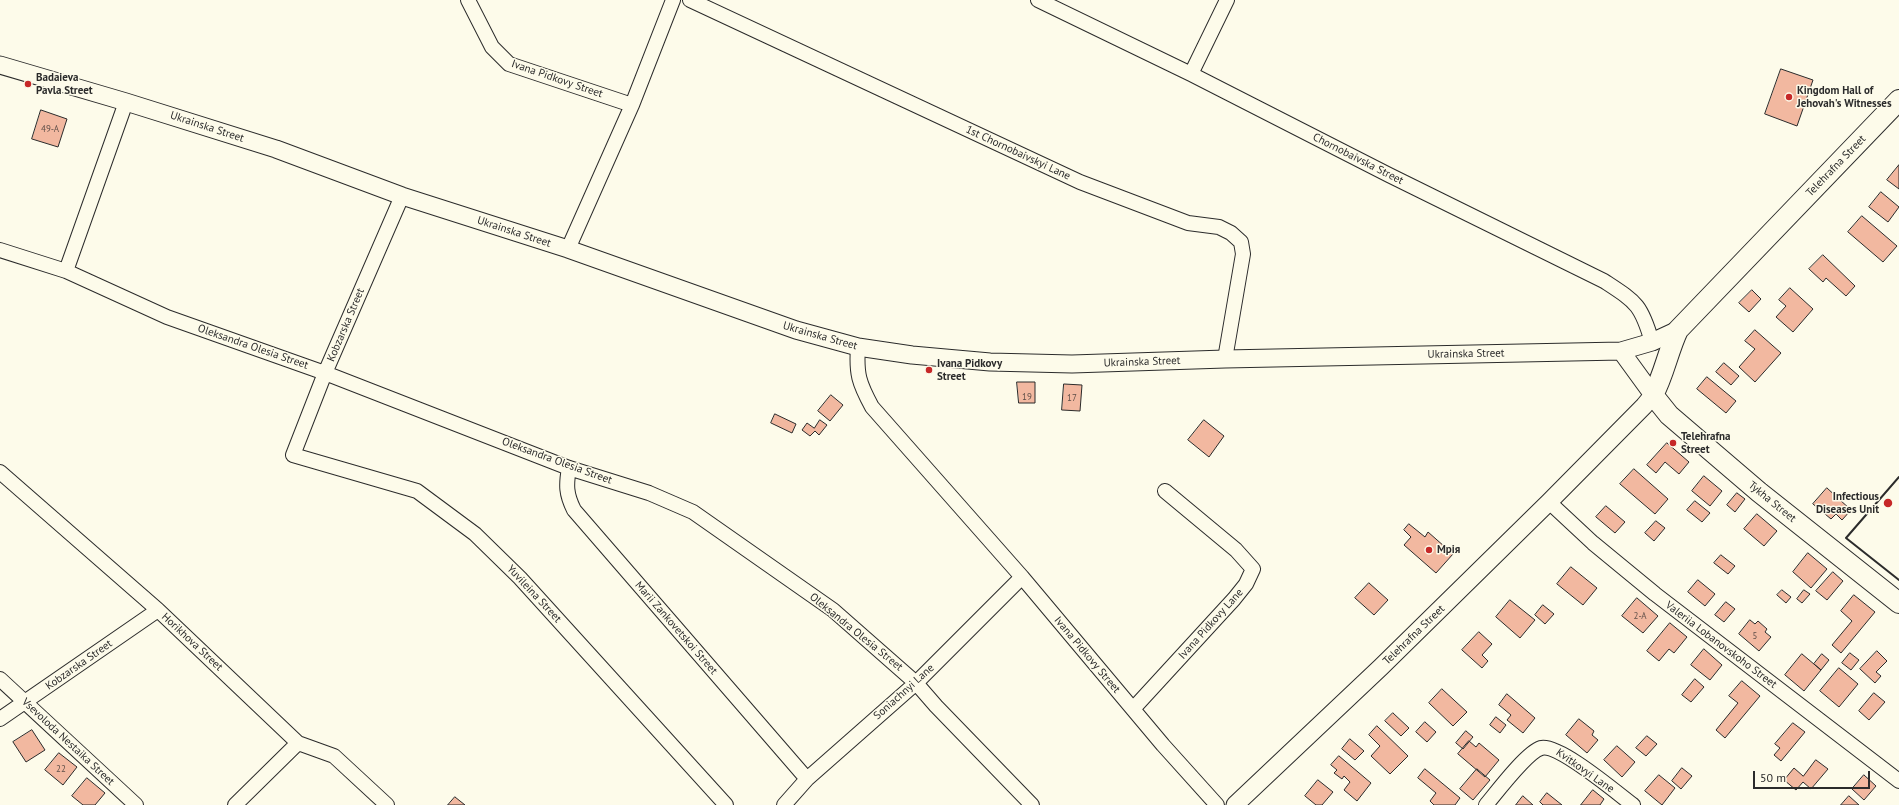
<!DOCTYPE html>
<html>
<head>
<meta charset="utf-8">
<style>
  body { margin:0 }
  #map { position:relative; width:1899px; height:805px; overflow:hidden; background:#fdfbea; font-family:"PT Sans",sans-serif }
  canvas { display:block }
  .scale { position:absolute; left:1753px; top:771px; width:117px; height:18px; box-sizing:border-box; border:2px solid #2b2b2b; border-top:0; padding-left:5px; font-size:12px; line-height:14px; white-space:nowrap; color:#2b2b2b; -webkit-text-stroke:3px #fdfbea; paint-order:stroke }
</style>
</head>
<body>
<div id="map">
<canvas width="1899" height="805"></canvas>
<div class="scale">50 m</div>
</div>
<script>
const ctx = document.querySelector('canvas').getContext('2d');
ctx.lineJoin = 'round';
function fillPath(path, color) { ctx.fillStyle = color; ctx.fill(path, 'evenodd'); }
function stroke(path, color, width, dash) { ctx.strokeStyle = color; ctx.lineWidth = width; ctx.lineCap = dash ? 'butt' : 'round'; ctx.setLineDash(dash || []); ctx.stroke(path); }
function write(font, color, halo, rows, align = 'center') {
  ctx.font = font + ' "PT Sans",sans-serif'; ctx.lineWidth = 3; ctx.setLineDash([]); ctx.textBaseline = 'middle'; ctx.strokeStyle = halo; ctx.fillStyle = color; for (const [text, x, y, turn = 0] of rows) {
    ctx.save(); ctx.translate(x, y); ctx.rotate((+turn || 0) * Math.PI / 180); ctx.textAlign = isNaN(turn) ? turn : align; if (halo) ctx.strokeText(text, 0, 0); ctx.fillText(text, 0, 0); ctx.restore();
  }
}
const building = new Path2D(`
  M1781 69 1813 80 1797 126 1765 114Z
  M41 110 67 119 58 147 32 139Z
  M1899 165V189L1887 180Z
  M1881 192 1899 207 1888 222 1869 207Z
  M1862 216 1897 246 1883 262 1848 232Z
  M1823 255 1855 286 1846 296 1826 278 1823 282 1809 269Z
  M1790 288 1813 309 1793 332 1776 317 1786 306 1779 300Z
  M1752 290 1761 299 1749 312 1739 303Z
  M1755 330 1781 353 1755 382 1739 367 1755 349 1745 341Z
  M1724 363 1739 376 1731 385 1716 372Z
  M1707 377 1736 401 1726 413 1697 389Z
  M1017 382H1035V403H1019Z
  M1064 384 1082 385 1080 411 1062 410Z
  M831 395 843 405 830 421 818 411Z
  M775 414 796 424 792 433 771 423Z
  M820 420 827 425 819 435 815 431 810 436 802 430 807 423 814 428Z
  M1204 420 1224 436 1209 457 1188 440Z
  M1667 443 1689 462 1679 474 1665 462 1656 473 1647 465Z
  M1634 469 1668 499 1655 514 1620 484Z
  M1704 476 1722 491 1710 506 1692 491Z
  M1827 488 1851 510 1842 520 1836 514 1831 519 1813 504Z
  M1737 493 1745 499 1735 512 1727 505Z
  M1695 501 1710 513 1702 522 1687 510Z
  M1606 506 1625 522 1615 533 1596 517Z
  M1757 514 1777 531 1764 546 1744 529Z
  M1656 521 1665 528 1654 541 1645 533Z
  M1409 524 1425 537 1428 532 1453 554 1436 573 1404 545 1411 537 1404 530Z
  M1808 553 1827 569 1811 588 1793 572Z
  M1721 555 1735 566 1728 574 1714 563Z
  M1571 567 1597 588 1583 605 1557 584Z
  M1833 572 1843 581 1827 600 1816 591Z
  M1698 580 1715 594 1705 606 1688 592Z
  M1369 583 1388 600 1374 615 1355 598Z
  M1782 590 1791 597 1786 603 1777 595Z
  M1804 590 1810 594 1802 603 1797 599Z
  M1854 595 1875 612 1841 653 1832 645 1852 621 1841 611Z
  M1637 598 1658 616 1643 633 1622 616Z
  M1510 600 1535 620 1520 638 1496 617Z
  M1726 602 1735 609 1724 622 1715 615Z
  M1543 605 1554 614 1545 624 1535 615Z
  M1750 620 1755 624 1758 621 1767 629 1765 632 1771 637 1759 651 1739 634Z
  M1670 623 1687 637 1674 653 1669 649 1659 661 1647 651Z
  M1479 632 1492 644 1482 655 1488 661 1482 668 1462 650Z
  M1704 649 1722 665 1710 680 1691 665Z
  M1877 651 1887 661 1876 672 1881 676 1875 683 1860 669Z
  M1850 653 1859 660 1851 670 1842 663Z
  M1802 654 1821 670 1804 691 1785 675Z
  M1822 654 1829 660 1821 670 1814 664Z
  M1839 668 1858 684 1839 707 1820 691Z
  M1695 679 1704 687 1691 702 1682 695Z
  M1742 681 1760 696 1725 738 1716 730 1738 703 1729 696Z
  M1442 689 1467 712 1453 726 1429 703Z
  M1874 693 1885 702 1869 720 1859 711Z
  M1507 694 1535 718 1523 733 1507 720 1511 715 1499 705Z
  M1393 713 1409 728 1401 736 1385 721Z
  M1496 717 1506 725 1500 733 1490 725Z
  M1579 719 1594 731 1592 735 1598 740 1587 753 1566 735Z
  M1425 722 1436 732 1427 742 1416 732Z
  M1793 723 1805 732 1781 761 1774 755 1780 748 1775 744Z
  M1377 726 1408 756 1390 774 1371 756 1380 746 1369 735Z
  M32 730 45 750 26 762 13 742Z
  M1466 731 1473 737 1463 749 1456 743Z
  M1647 736 1657 744 1646 756 1636 748Z
  M1350 739 1364 751 1355 760 1342 749Z
  M1469 741 1476 747 1479 743 1499 760 1485 777 1458 754Z
  M1617 746 1635 762 1622 777 1604 760Z
  M59 753 77 767 63 785 45 770Z
  M1339 756 1371 783 1357 801 1344 790 1350 782 1344 776 1342 779 1334 773 1337 770 1331 765Z
  M1816 760 1828 769 1811 789 1803 782 1796 790 1784 780 1794 768 1803 776Z
  M1682 768 1692 776 1681 789 1672 781Z
  M1425 769 1460 798 1455 805H1434L1430 801 1436 793 1418 778Z
  M1477 769 1490 780 1473 800 1460 789Z
  M1659 775 1675 788 1662 805 1645 791Z
  M1864 775 1876 786 1864 800 1852 789Z
  M87 778 105 793 95 805H83L72 796Z
  M1318 780 1333 792 1322 805H1316L1305 796Z
  M1593 790 1604 799 1600 805H1581Z
  M1547 793 1562 805H1543L1540 802Z
  M1523 796 1533 805H1516Z
  M1849 796 1859 805H1841Z
  M455 797 465 805H448Z`);
fillPath(building, '#f2b8a0');
stroke(building, '#2b2b2b', 1);
const minor = new Path2D(`
  M468 0 492 47 509 64 632 105
  M690 0 1080 182 1188 223 1219 227 1231 233 1241 242 1243 254 1225 359
  M1038 0 1191 74 1389 175 1604 281C1636 302 1641 304 1652 342
  M1191 74 1227 0
  M402 196 325 373 293 455 417 491 475 534 520 578 726 805
  M568 249 632 105 673 0
  M0 250 66 271 167 317 325 373 569 468 649 493 693 512 833 610 916 683 936 706 1032 805
  M66 271 126 102
  M858 347C856 374 859 383 872 407L1022 577 1163 745 1217 805
  M569 468C566 485 566 494 574 510L807 779
  M0 472 158 610 298 743 334 756 387 805
  M1549 502 1593 543 1655 594 1899 781
  M0 679 136 805
  M1133 709 1234 599 1246 584 1253 569 1236 550 1165 491
  M0 719 158 610
  M235 805 298 743
  M784 805 807 779 916 683 1022 577
  M1486 805C1496 793 1527 752 1541 748 1558 743 1617 793 1633 805`);
const tertiary = new Path2D(`
  M0 65 126 102 276 149 402 196 568 249 796 330 858 347 912 355 990 362 1072 364 1225 359 1621 351 1652 342 1678 330
  M1235 805 1381 667 1549 502 1644 406 1653 395 1621 351`);
const secondary = new Path2D(`
  M1899 100 1678 330C1668 351 1664 375 1653 395L1669 415 1759 492 1899 603`);
stroke(minor, '#2b2b2b', 16);
stroke(tertiary, '#2b2b2b', 19);
stroke(secondary, '#2b2b2b', 22);
stroke(minor, '#fdfbea', 14);
stroke(tertiary, '#fdfbea', 17);
stroke(secondary, '#fdfbea', 20);
stroke(new Path2D(`
  M1899 477 1846 538 1899 580`), '#2b2b2b', 2);
for (const [x, y, r, color] of [
  [28,84,4,"#c62828"],
  [1789,97,4,"#c62828"],
  [929,370,4,"#c62828"],
  [1673,443,4,"#c62828"],
  [1888,503,5,"#c62828"],
  [1429,550,4,"#c62828"]
]) { const dot = new Path2D(); dot.arc(x, y, r, 0, 2 * Math.PI); ctx.fillStyle = color; ctx.fill(dot); stroke(dot, '#fdfbea', 1.5); }
write('9px', '#5d4e48', null, [
  ["49-А",50,129],
  ["19",1027,397],
  ["17",1072,398],
  ["2-А",1640,616],
  ["5",1755,636],
  ["22",61,769]
]);
write('bold 11px', '#2b2b2b', '#fdfbea', [
  ["Badaieva",36,78],
  ["Pavla Street",36,91],
  ["Kingdom Hall of",1797,91],
  ["Jehovah's Witnesses",1797,104],
  ["Ivana Pidkovy",937,364],
  ["Street",937,377],
  ["Telehrafna",1681,437],
  ["Street",1681,450],
  ["Infectious",1879,497,"right"],
  ["Diseases Unit",1879,510,"right"],
  ["Мрія",1437,550]
], 'left');
write('11px', '#2b2b2b', '#fdfbea', [
  ["Ivana Pidkovy Street",557,79,19],
  ["Ukrainska Street",207,127,18],
  ["1st Chornobaivskyi Lane",1018,153,25],
  ["Chornobaivska Street",1358,159,27],
  ["Telehrafna Street",1836,166,-46],
  ["Ukrainska Street",514,232,18],
  ["Kobzarska Street",346,325,-67],
  ["Ukrainska Street",820,336,16],
  ["Oleksandra Olesia Street",253,347,19],
  ["Ukrainska Street",1466,354,-1],
  ["Ukrainska Street",1142,362,-2],
  ["Oleksandra Olesia Street",557,461,20],
  ["Tykha Street",1772,502,39],
  ["Yuvileina Street",534,594,47],
  ["Ivana Pidkovy Lane",1211,624,-48],
  ["Marii Zankovetskoi Street",676,628,49],
  ["Oleksandra Olesia Street",856,632,39],
  ["Telehrafna Street",1414,635,-44],
  ["Horikhova Street",192,642,43],
  ["Valeriia Lobanovskoho Street",1721,645,37],
  ["Ivana Pidkovy Street",1087,655,50],
  ["Kobzarska Street",79,665,-35],
  ["Soniachnyi Lane",904,692,-42],
  ["Vsevoloda Nestaika Street",68,742,43],
  ["Kvitkovyi Lane",1585,771,35]
]);
</script>
</body>
</html>
